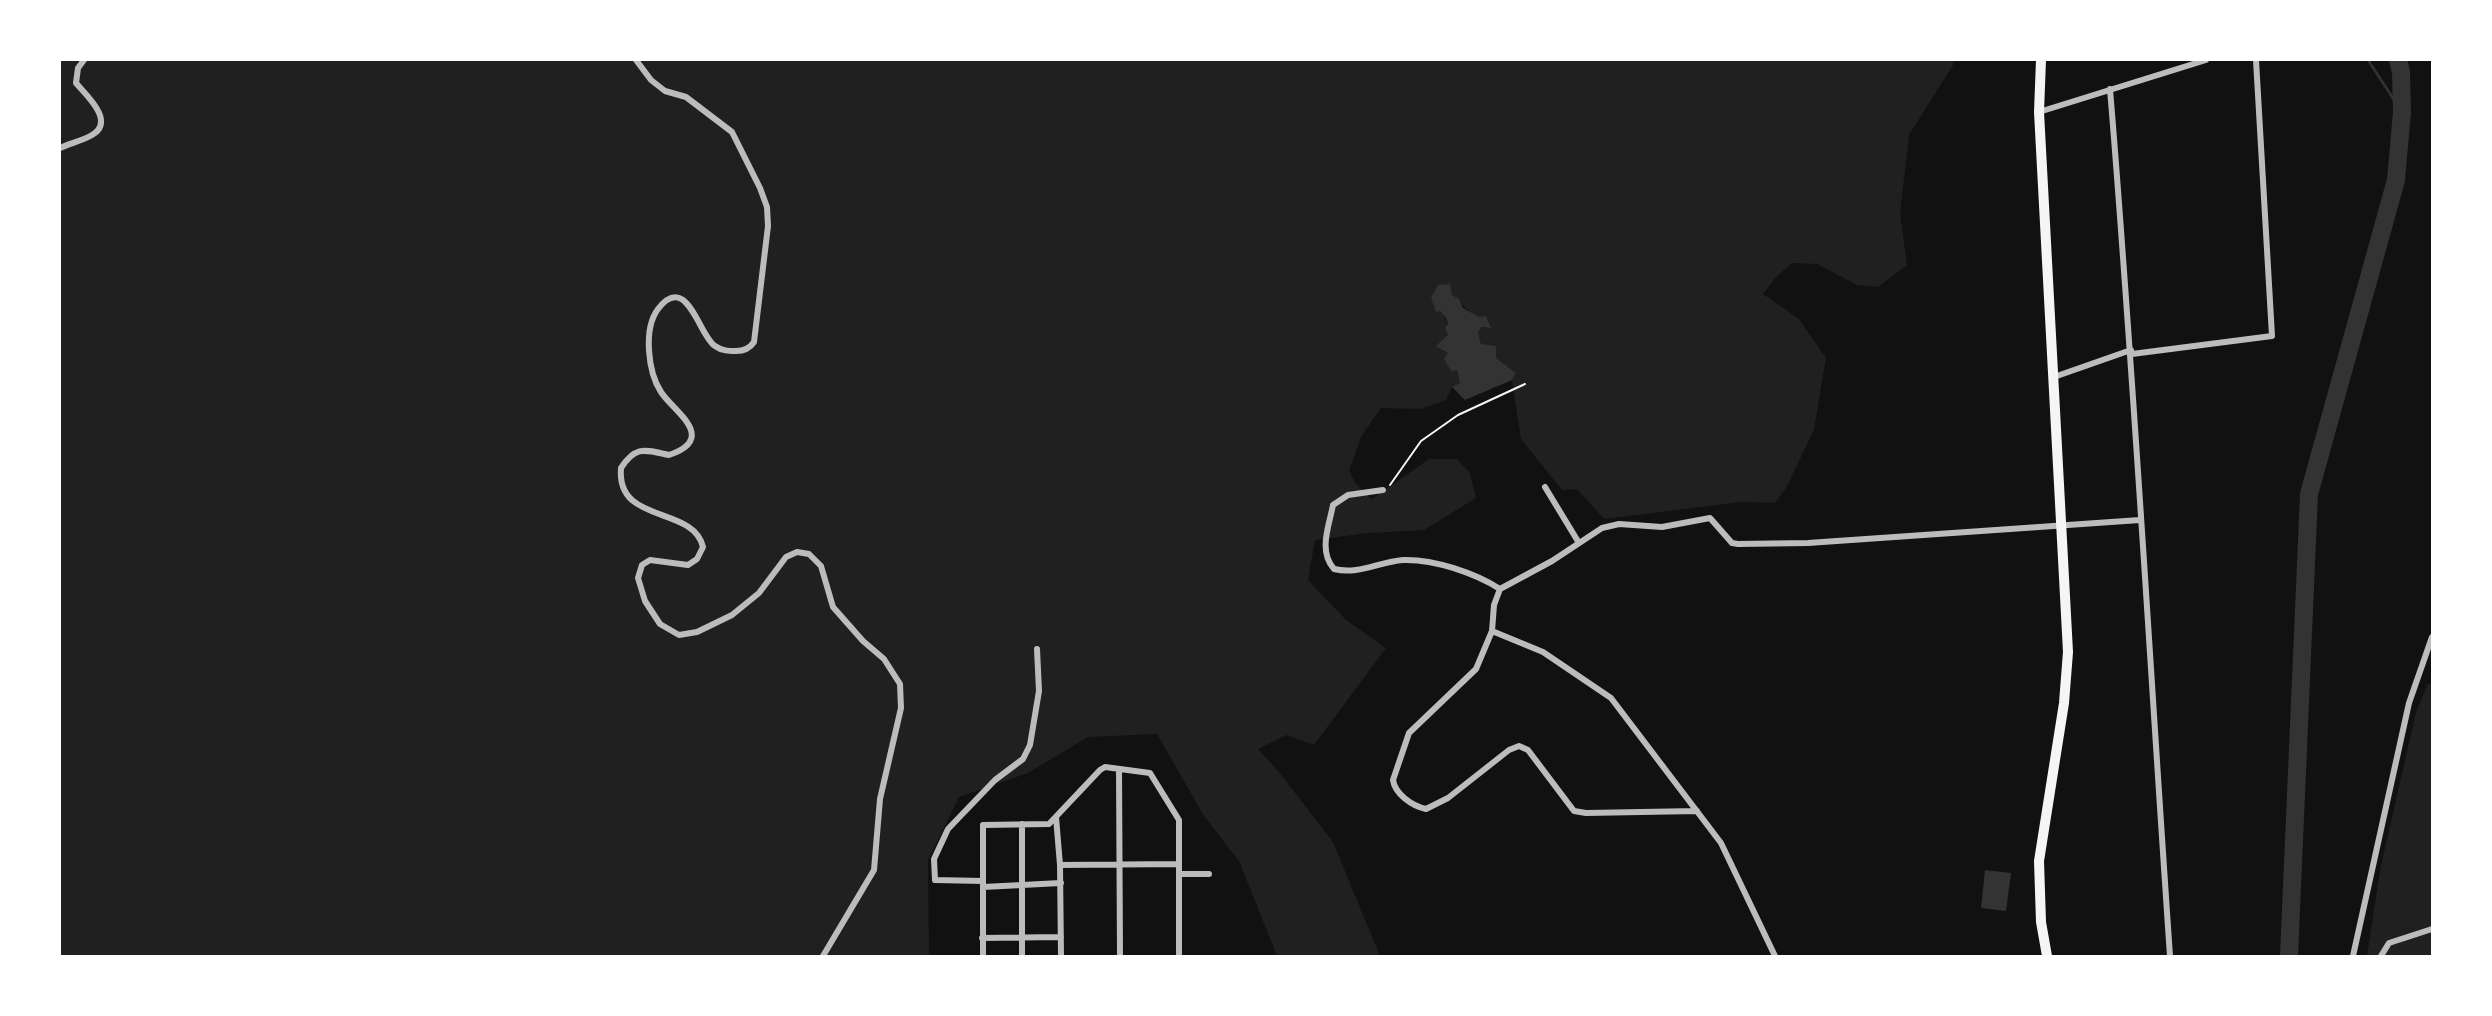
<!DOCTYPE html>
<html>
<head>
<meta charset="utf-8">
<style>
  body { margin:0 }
  #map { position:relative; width:2492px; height:1016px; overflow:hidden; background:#111; font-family:Figtree,sans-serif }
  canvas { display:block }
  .frame { position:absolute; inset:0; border:61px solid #fff; pointer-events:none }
</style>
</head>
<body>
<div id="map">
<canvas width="2492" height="1016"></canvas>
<div class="frame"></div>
</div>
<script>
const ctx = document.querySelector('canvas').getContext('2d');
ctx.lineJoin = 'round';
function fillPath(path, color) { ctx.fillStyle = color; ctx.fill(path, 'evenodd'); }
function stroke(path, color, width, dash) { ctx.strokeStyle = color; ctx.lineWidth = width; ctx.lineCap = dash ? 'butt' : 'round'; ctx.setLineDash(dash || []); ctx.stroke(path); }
fillPath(new Path2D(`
  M60 60H1954L1953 65 1909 135 1900 213 1907 265 1878 287 1857 285 1817 264 1792 263 1776 277 1763 294 1799 319 1826 358 1814 430 1786 488 1775 503 1741 502 1604 519 1577 489 1562 490 1521 439 1512 380 1516 373 1496 358 1489 346 1481 344 1478 332 1482 327 1490 328C1480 317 1465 312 1459 299L1440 311C1447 319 1448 325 1448 335L1442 342 1457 370 1460 383 1452 387 1446 400 1421 409 1381 408 1362 435 1349 470 1355 483 1372 499 1429 459H1457L1470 473 1476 498 1424 530 1368 533 1315 540 1308 580 1346 620 1386 648 1314 745 1287 735 1258 749 1279 772 1333 842 1380 956H1277L1239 861 1204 816 1157 734 1088 737 1028 773 959 797 928 860 929 956H60Z
  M2428 684H2432V956H2367L2380 870 2416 712Z`), '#202020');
fillPath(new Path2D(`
  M1450 284 1452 295 1459 299 1463 308 1479 317 1486 316 1491 328 1482 327 1478 332 1481 344 1496 346V358L1516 373 1512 380 1465 400 1452 387 1460 383 1457 370 1451 371 1444 359 1448 353 1436 346 1448 335 1445 328 1448 324 1446 318 1440 311 1436 312 1431 298 1438 285Z
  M1985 870 2011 873 2006 911 1981 908Z`), '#333');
stroke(new Path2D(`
  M2368 60 2402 112`), '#333', 2.5);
stroke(new Path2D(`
  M2289 956 2309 494 2396 180 2402 112 2401 72 2398 60`), '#333', 18);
stroke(new Path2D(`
  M1390 485 1421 441 1458 415 1525 384`), '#f5f5f5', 2);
stroke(new Path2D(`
  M636 60 651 80 665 91 686 97 732 132 760 188 767 207 768 226 754 342C750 348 744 351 736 351 729 351 722 351 715 346 699 336 687 271 658 309 643 329 648 372 661 392 673 411 719 438 669 455 645 450 636 445 621 468 616 525 693 505 703 547L697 559 688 565 650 560 642 565 638 578 645 601 660 624 679 635 697 632 732 615 759 593 786 557 797 552 809 554 821 566 833 607 863 641 884 659 900 684 901 708 880 799 874 870 823 956
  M2110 89C2134 378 2150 667 2170 956
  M2039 112 2206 60
  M60 148C70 143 82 141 92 135 116 121 86 95 76 83L78 68 84 60
  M2132 354 2272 336 2256 60
  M2054 377 2131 350
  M1545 487 1579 543
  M1383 490 1348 495 1333 505C1329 526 1318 551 1334 569 1359 575 1378 562 1403 560 1434 559 1475 573 1500 589
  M1492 631 1543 652 1611 698 1721 843 1775 956
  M1119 769 1120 956
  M1697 811 1586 813 1574 811 1528 750 1519 746 1509 750 1448 798 1426 809C1412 806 1395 794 1393 780L1409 733 1476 669 1492 631 1494 605 1500 589 1552 561 1602 528 1619 524 1662 527 1710 518 1732 543 1738 544 1808 543 2140 520
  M1056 817 1060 865 1179 864
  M1022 824V956
  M1060 865 1061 956
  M1179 874H1209
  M983 881 935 880 934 859 948 829 995 780 1023 759 1030 745 1039 691 1037 649
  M983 887 1061 883
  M982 938 1061 937
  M983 956V825L1049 824 1100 770 1105 767 1150 773 1179 820V956
  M2353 956 2409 703 2432 637
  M2381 956 2389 943 2432 929`), '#bcbcbc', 6);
stroke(new Path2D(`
  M2041 60 2039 112 2068 652 2064 703 2039 861 2041 922 2047 956`), '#f5f5f5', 10);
</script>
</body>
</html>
